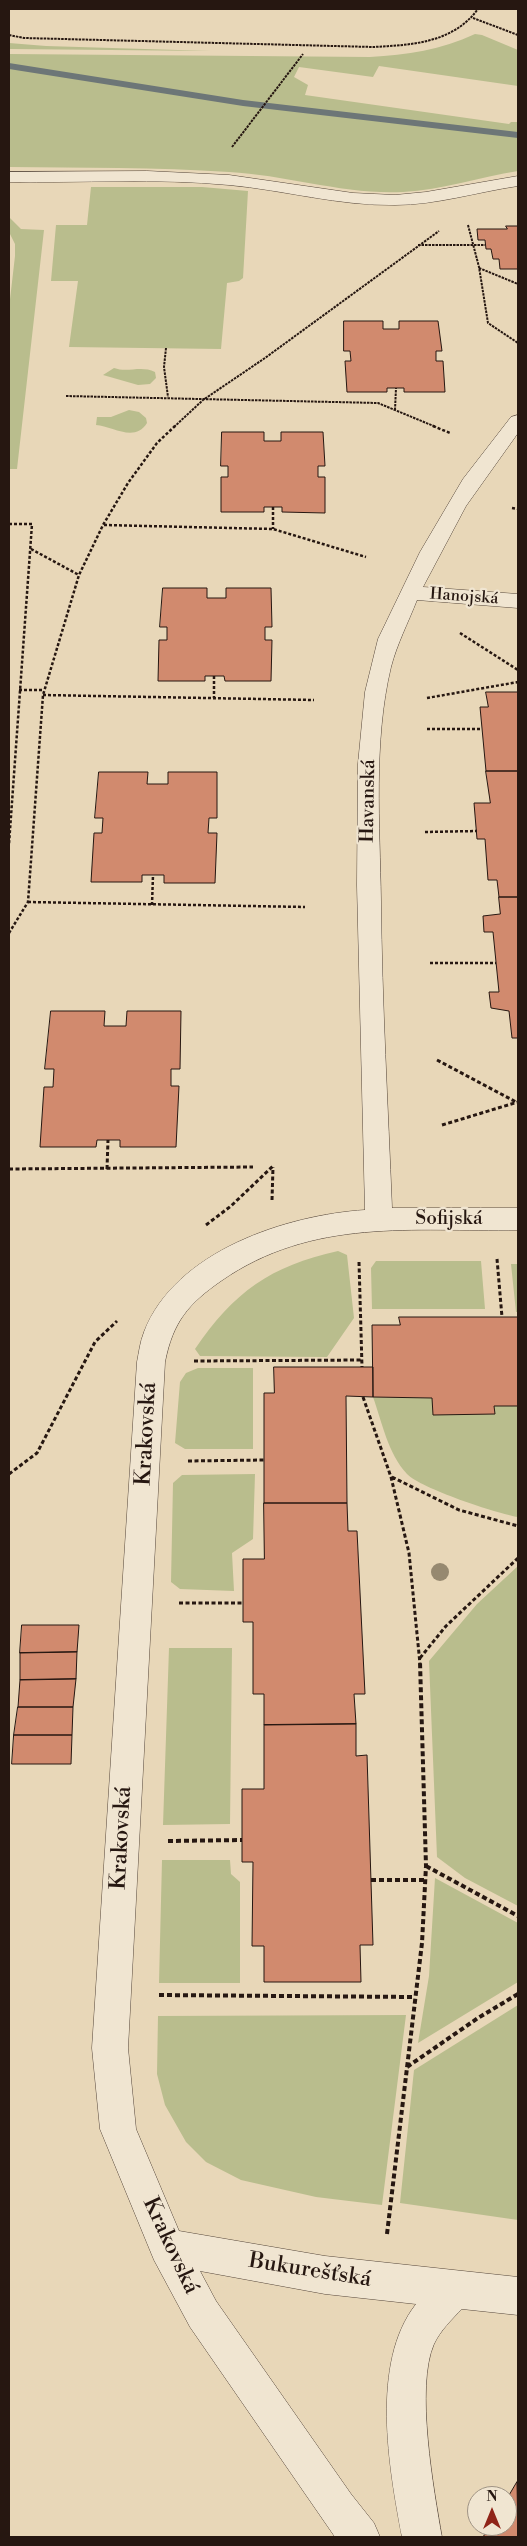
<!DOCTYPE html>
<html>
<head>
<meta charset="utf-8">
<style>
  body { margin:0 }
  #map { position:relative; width:527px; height:2546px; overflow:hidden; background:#e8d7b8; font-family:"Libre Bodoni",serif }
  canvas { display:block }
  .frame { position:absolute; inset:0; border:10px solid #261711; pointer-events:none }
  .north { position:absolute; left:467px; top:2486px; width:50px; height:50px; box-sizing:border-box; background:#f0e5d1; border:1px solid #9f9384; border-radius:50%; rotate:0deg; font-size:14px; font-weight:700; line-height:20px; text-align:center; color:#261711 }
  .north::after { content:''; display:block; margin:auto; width:18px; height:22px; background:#8f2418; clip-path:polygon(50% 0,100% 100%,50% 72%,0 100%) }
</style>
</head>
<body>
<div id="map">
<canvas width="527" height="2546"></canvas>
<div class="frame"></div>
<div class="north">N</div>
</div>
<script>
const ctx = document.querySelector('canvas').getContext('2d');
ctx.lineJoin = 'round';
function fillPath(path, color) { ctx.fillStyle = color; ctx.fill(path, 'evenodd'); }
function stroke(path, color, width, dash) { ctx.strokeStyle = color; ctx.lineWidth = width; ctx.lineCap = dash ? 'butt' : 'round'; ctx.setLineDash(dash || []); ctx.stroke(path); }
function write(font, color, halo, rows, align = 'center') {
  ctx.font = font + ' "Libre Bodoni",serif'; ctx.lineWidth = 4.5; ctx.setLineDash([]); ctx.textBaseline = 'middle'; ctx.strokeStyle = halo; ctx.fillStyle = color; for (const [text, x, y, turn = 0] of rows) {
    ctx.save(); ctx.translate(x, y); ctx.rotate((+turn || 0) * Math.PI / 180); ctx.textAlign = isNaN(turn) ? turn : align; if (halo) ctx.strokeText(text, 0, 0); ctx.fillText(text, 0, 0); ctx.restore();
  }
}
fillPath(new Path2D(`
  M475 34 482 35 518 50V86L379 66 373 77 299 67 294 77 308 85 305 95 509 124 511 122H518V171C480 177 442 190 403 192 345 195 287 175 229 172 156 167 82 168 9 167V54L370 57C407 55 441 50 475 34Z
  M9 43 46 46 211 51 9 49Z
  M91 187H202L248 191 243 278 239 281 227 283 221 349 69 347 78 281H51L56 225H87Z
  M9 217 21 229 44 230 17 469H9V308L15 256V244L9 232Z
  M114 368C128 373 141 365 155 372L156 378 150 384 138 385 103 375Z
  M129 410 139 412 146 418 147 423C135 443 112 426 96 425L97 417H111Z
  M338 1251 347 1255 354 1318 327 1357 200 1356 195 1349C234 1292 270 1266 338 1251Z
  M376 1261H481L485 1309H372L371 1268Z
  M511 1264H518V1312H516Z
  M198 1368H253V1449H185L175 1443 180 1382 186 1373Z
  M373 1397 432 1398 495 1414 494 1406H518V1517C498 1514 420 1488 407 1474 388 1454 382 1422 373 1397Z
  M255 1474 253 1539 232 1553 234 1591 180 1589 171 1582 173 1483 182 1475Z
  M518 1566V1906L465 1878 437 1857 429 1661 477 1604Z
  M169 1648H232L230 1824 163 1825Z
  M162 1860H230L231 1874 240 1882V1983H159Z
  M435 1878 518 1923V1982L418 2043 429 1976Z
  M518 2005V2220L400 2203 414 2070Z
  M406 2015 382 2205 316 2197 241 2180 206 2162 186 2142 165 2105 157 2074 158 2016Z`), '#b9bd8d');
fillPath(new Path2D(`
  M9 63 243 100 518 132V138L243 106 9 69Z`), '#6d7677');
const building = new Path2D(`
  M506 226H518V273V269H500L499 259H493L491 249H486L485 240H478L477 229H507Z
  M344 321H383V329H399V321H438L442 351H436V361H443L445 392H404V388H387V392H347L345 361H351L350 351H344Z
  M222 432H264V441H281V432H323L325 466H318V477H325V513L282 512V507H264V512H221V477H228V466H221Z
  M163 588H207V598H226V588H271L272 627H265V640H272L271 681H225L224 676H205V681H158L159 640H167V627H160Z
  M486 692H518V771H486L480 707H488Z
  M486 771H518V897H499L497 880H488L485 839H477L474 803H490Z
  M99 772H148L147 784H168V772H217V818H209L208 833H217L215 883H164V875H142V882H91L94 833H102L103 818H95Z
  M499 897H518V1038H512L509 1011 491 1008 489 992H499L493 932H484L483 916 500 914Z
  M51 1011H105L104 1026H126L127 1011H181L180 1069H171V1086H179L176 1147H120V1140H97L96 1147H40L44 1087H53L54 1069H45Z
  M399 1317H518V1406H494L495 1414 433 1415 432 1398 373 1397 372 1325H400Z
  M274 1367H373V1397L346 1396 347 1503H264V1393H274Z
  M264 1503H347L348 1531H357L365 1694H354L356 1724 264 1725V1694H253V1622H243V1559H264Z
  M22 1625H79L77 1652 20 1653Z
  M77 1652 76 1679 20 1680V1653Z
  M76 1679 73 1707H18L20 1680Z
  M18 1707H73L72 1735H14Z
  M356 1724V1756L367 1755 373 1945H360L361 1982H264V1946H252L253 1862H242V1789H264V1725Z
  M14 1735H72L71 1764H12Z
  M517 2482 518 2537H483L490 2526H507V2499Z`);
fillPath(building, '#d18a6e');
stroke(building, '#261711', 1);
const minor = new Path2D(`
  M147 171 229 175 353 193 395 195 426 192 518 176V186C477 192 436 205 395 205 339 206 284 190 229 185 156 178 82 183 9 182V172Z
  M518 415V433L466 506 423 587 518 594V608L417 600C408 623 397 644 391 667 373 742 380 825 381 901 382 1003 388 1106 392 1208H518V1230C413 1232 313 1217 221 1281 188 1304 173 1322 165 1362L128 2048 136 2129 179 2231 325 2256 518 2277V2315L462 2309C452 2319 440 2331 434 2344 415 2387 434 2491 442 2537H402C389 2468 370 2363 416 2304L325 2294 200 2271 216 2301 351 2494 374 2523 380 2537H335L190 2327 154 2260 100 2129 92 2048 137 1362C139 1352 140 1342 144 1332 175 1251 287 1215 365 1210L357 885 358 764 365 692 378 639 420 552 463 479 511 417Z`);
stroke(minor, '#56473b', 1);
stroke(new Path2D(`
  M473 18 518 35
  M9 35 24 38 373 47C412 45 453 43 478 9
  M232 147 303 54
  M468 225 479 267 488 323 518 343
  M418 245H485
  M479 268 518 284
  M166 348 164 367 168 397
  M66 396 378 403 436 427
  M395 410 396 388
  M174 427 203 400 265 358 439 231`), '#261711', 2, [2.5, 1]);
stroke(new Path2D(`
  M433 426 450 433
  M273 507V529
  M512 508 518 509
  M9 524H32L9 844
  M104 525 273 529 366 557
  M31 549 79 575
  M460 633 518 670
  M214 676V698
  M19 690H44
  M43 695 314 700
  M427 698 518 682
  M427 729H482
  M425 832 477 831
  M28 902 305 907
  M152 905 153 875
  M9 933 28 902 43 695 79 575 103 525 128 483 157 443 175 426
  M430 963H496`), '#261711', 2.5, [3, 2]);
stroke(new Path2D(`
  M437 1060 518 1103
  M442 1125 518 1102
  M9 1169 253 1167
  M107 1169 108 1140
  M272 1200 273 1167
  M206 1225 231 1206 273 1166
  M497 1259 502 1317
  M359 1262 362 1367
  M194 1361 362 1360
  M363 1397 391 1477 409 1553 420 1664
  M188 1461 264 1460
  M9 1474 37 1453 95 1342 117 1321
  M392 1477 459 1510 518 1526
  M179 1603H243
  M420 1658 446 1626 518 1558`), '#261711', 3, [4, 2.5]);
stroke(new Path2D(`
  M168 1841 242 1840
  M426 1866 518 1916
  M371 1880H425
  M159 1995 415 1997
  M407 2067 478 2018 518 1994
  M387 2234 422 1943 426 1866 420 1662`), '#261711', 4, [5, 3]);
fillPath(minor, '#f0e5d1');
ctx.fillStyle = '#968970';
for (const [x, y] of [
  [440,1572]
]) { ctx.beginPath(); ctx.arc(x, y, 9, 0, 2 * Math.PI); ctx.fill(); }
write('16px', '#261711', '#f0e5d1', [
  ["Hanojská",464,597,4]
]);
write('19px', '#261711', '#f0e5d1', [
  ["Havanská",369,801,-89],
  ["Sofijská",449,1219]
]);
write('22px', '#261711', '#f0e5d1', [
  ["Krakovská",147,1434,-87],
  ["Krakovská",122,1838,-87],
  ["Krakovská",170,2246,65],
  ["Bukurešťská",310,2271,9]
]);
</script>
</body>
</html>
